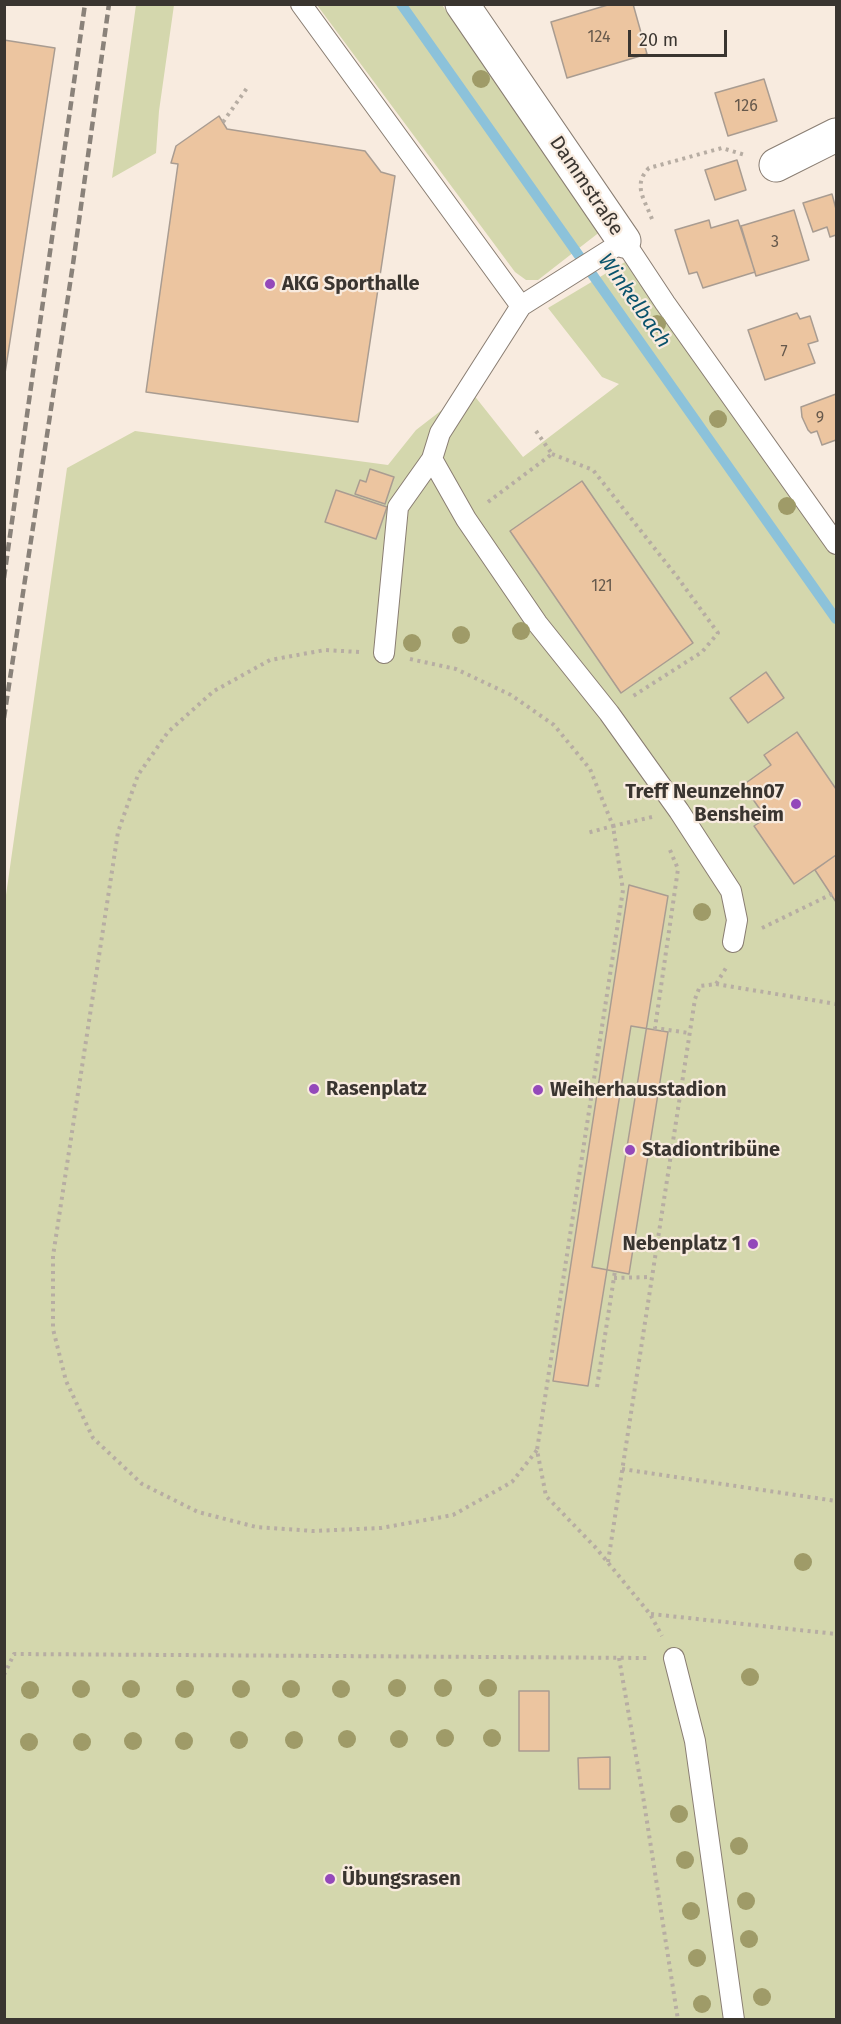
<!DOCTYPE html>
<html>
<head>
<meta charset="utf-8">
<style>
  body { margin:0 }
  #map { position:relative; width:841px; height:2024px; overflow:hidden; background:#f8ebdf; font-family:"Fira Sans",sans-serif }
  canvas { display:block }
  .frame { position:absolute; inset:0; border:6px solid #3a3530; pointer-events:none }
  .scale { position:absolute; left:628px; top:30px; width:99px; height:27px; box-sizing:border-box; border:3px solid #3a3530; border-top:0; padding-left:8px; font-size:18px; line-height:21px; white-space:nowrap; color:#3a3530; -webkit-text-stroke:4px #f8ebdf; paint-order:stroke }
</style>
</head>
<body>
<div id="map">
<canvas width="841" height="2024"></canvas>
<div class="frame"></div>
<div class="scale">20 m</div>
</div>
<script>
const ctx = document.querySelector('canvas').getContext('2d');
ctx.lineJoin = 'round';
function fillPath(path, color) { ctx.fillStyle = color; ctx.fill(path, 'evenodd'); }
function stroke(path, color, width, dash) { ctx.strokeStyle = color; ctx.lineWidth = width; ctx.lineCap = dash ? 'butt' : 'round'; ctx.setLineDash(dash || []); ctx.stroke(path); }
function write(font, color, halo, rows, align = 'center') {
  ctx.font = font + ' "Fira Sans",sans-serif'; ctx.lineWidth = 4.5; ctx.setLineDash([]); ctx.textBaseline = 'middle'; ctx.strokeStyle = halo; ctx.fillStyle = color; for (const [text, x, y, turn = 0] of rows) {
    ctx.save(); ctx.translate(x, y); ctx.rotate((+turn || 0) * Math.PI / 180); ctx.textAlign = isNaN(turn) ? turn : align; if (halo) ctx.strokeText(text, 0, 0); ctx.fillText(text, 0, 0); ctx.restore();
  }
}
fillPath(new Path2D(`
  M136 5H174L159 111 156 153 112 178Z
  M317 5H442L541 139 601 231 538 280H526L515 272Z
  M625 262 836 557V2019L5 2020 4 909 67 468 135 431 388 465 416 430 469 389 523 457 619 384 602 377 548 308Z`), '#d4d7ad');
stroke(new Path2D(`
  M401 4 836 619`), '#8cc2da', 10);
const building = new Path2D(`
  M611 4H633L647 54 567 78 551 22Z
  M4 40 55 48 4 380Z
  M764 79 777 121 728 136 715 93Z
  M219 116 227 129 365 151 381 172 395 176 358 422 146 392 178 164 171 163 176 146Z
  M737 160 746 190 715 200 705 170Z
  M832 194 836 209V235L830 237 827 227 813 232 803 203Z
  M794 210 809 260 756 276 741 226Z
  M709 220 711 228 738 220 755 272 703 288 697 272 689 274 675 230Z
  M797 313 800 319 810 316 818 341 808 344 815 363 765 380 748 330Z
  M836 394V440L822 445 817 431 811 433 808 430 802 417 801 407Z
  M370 469 394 477 385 504 355 494 360 480 366 482Z
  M582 481 693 643 621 693 510 531Z
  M336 490 387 507 376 539 325 522Z
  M766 672 784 698 748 723 730 698Z
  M797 732 836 789V855L794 884 754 826 766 818 743 785 771 765 764 755Z
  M836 855V902L815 870Z
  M629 885 668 896 588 1386 553 1381Z
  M631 1026 668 1032 629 1274 592 1267Z
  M519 1691H549V1751H519Z
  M610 1757V1789H579L578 1758Z`);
fillPath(building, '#ecc5a0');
stroke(building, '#a99c91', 1.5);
const lane = new Path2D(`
  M301 4 521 306
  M432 459 440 433 521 306 624 241 665 303 836 544
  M384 653 398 507 432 459 466 519 537 623 609 713 679 811 731 891 737 920 733 942
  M674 1658 695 1741 734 2020`);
const street = new Path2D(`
  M462 4 624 241
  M776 165 836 135`);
stroke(lane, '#897d72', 22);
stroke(street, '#897d72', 35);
stroke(new Path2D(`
  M223 122 247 88
  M652 219C645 200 632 185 649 168L722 148 745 155
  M552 454 593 470 678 578 718 633 702 652 630 698
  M488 502 552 454 536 431
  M359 652 325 650 270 660 214 691 168 732 138 775 118 832 53 1256V1329L66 1381 93 1438 142 1484 198 1512 256 1527 313 1531 381 1528 453 1515 512 1482 537 1450
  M410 659 456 669 511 695 554 725 590 769 613 826 587 833
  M652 817 613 826 623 890 537 1450 546 1496 596 1548 650 1614 662 1636
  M670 850 678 869 655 1028 689 1033
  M762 928 836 892
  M716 984 836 1004
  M614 1278 651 1277
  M597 1387 615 1271
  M622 1469 836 1501
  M608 1562 695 999 700 986 716 984 726 968
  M651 1614 836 1634
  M619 1658 643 1796 678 2020
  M4 1675 14 1654 650 1658`), '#b7ada3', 4, [3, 4.5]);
stroke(lane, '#fff', 20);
stroke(street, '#fff', 33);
stroke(new Path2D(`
  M4 578 85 4
  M4 718 73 264 109 4`), '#8a827a', 4.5, [9, 4.5]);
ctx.fillStyle = '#9f9b68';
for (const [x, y] of [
  [481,79],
  [657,324],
  [718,419],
  [787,506],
  [521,631],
  [461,635],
  [412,643],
  [702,912],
  [803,1562],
  [750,1677],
  [397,1688],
  [443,1688],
  [488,1688],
  [81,1689],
  [131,1689],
  [185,1689],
  [241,1689],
  [291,1689],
  [341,1689],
  [30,1690],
  [445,1738],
  [492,1738],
  [347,1739],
  [399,1739],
  [239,1740],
  [294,1740],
  [133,1741],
  [184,1741],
  [29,1742],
  [82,1742],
  [679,1814],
  [739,1846],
  [685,1860],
  [746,1901],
  [691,1911],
  [749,1939],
  [697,1958],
  [762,1997],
  [702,2004]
]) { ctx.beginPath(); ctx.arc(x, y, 9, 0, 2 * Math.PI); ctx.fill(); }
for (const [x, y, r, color] of [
  [270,284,6,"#9449ba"],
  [796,804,6,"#9449ba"],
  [314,1089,6,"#9449ba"],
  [538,1090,6,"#9449ba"],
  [630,1150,6,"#9449ba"],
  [753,1244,6,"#9449ba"],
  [330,1879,6,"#9449ba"]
]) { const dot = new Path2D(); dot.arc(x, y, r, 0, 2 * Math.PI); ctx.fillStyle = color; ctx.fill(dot); stroke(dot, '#f8ebdf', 2); }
write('16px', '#66594c', null, [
  ["124",599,38],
  ["126",746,107],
  ["3",775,243],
  ["7",784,353],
  ["9",820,419],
  ["121",602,587]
]);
write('20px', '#3a3530', '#f8ebdf', [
  ["Dammstraße",586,186,56]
]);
write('bold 20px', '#3a3530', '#f8ebdf', [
  ["AKG Sporthalle",282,284],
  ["Treff Neunzehn07",784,792,"right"],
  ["Bensheim",784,815,"right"],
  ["Rasenplatz",326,1089],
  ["Weiherhausstadion",550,1090],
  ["Stadiontribüne",642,1150],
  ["Nebenplatz 1",741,1244,"right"],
  ["Übungsrasen",342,1879]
], 'left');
write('italic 21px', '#0a536c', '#f8ebdf', [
  ["Winkelbach",634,301,55]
]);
</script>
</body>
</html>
